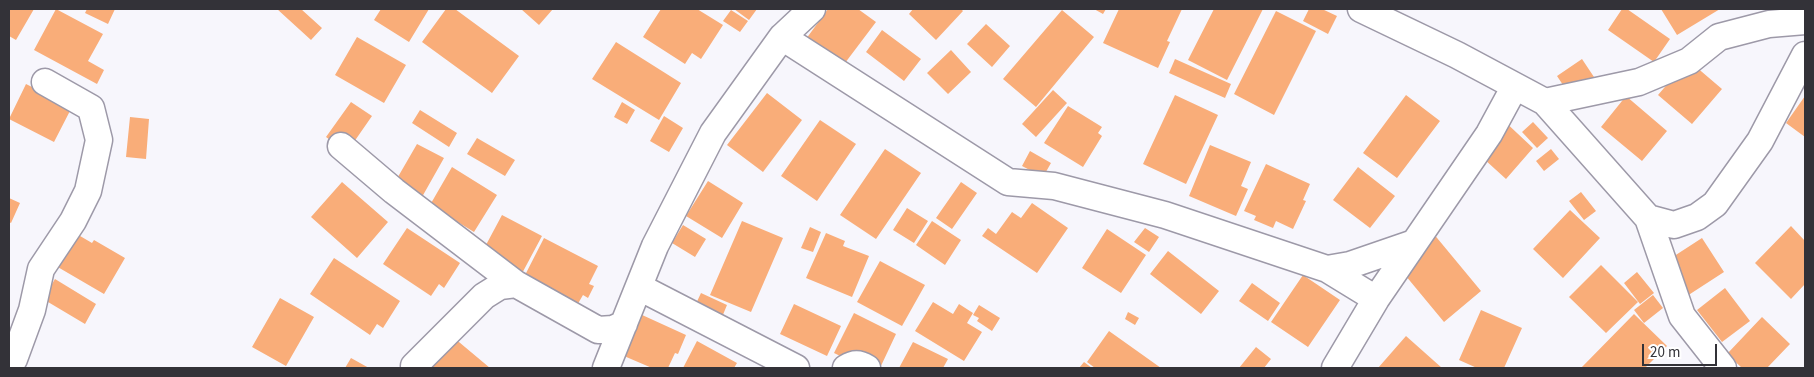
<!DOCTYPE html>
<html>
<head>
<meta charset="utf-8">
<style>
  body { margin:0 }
  #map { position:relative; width:1814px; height:377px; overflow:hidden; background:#f7f6fc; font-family:"Source Sans 3",sans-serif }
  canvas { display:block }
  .frame { position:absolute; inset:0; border:10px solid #333238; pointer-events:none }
  .scale { position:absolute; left:1642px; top:344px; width:75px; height:22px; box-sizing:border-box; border:2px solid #333238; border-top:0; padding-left:6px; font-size:15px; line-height:18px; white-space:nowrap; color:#333238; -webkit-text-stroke:4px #fff; paint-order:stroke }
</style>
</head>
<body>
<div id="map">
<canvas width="1814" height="377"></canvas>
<div class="frame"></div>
<div class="scale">20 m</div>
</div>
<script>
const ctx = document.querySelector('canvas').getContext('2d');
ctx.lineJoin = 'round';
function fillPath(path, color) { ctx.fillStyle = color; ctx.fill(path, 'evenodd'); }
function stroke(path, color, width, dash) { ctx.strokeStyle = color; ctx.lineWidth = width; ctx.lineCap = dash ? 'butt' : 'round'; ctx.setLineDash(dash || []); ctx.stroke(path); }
fillPath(new Path2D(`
  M9 9H34L16 40 9 36Z
  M56 9 103 34 88 61 104 70 97 84 34 50Z
  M87 9H115L108 24 85 13Z
  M277 9H301L322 28 311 40Z
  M381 9H429L409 42 374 20Z
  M446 9H455L519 56 492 93 422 42Z
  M521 9H553L539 25Z
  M661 9H697L723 25 701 59 692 53 685 64 643 37Z
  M734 9H757L749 20Z
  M828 9H858L876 22 842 67 806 39Z
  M913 9H961L963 11 936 40 909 14Z
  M1094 9H1106L1103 14Z
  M1119 9H1182L1167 41 1170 42 1158 68 1103 43Z
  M1214 9H1263L1227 80 1188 60Z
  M1309 9H1322L1337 16 1328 34 1303 21Z
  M1622 9H1627L1670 39 1654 62 1608 30Z
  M1661 9H1720L1677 35Z
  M731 10 748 21 740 32 723 21Z
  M1062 10 1094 37 1036 107 1003 79Z
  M1276 11 1316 31 1274 115 1234 94Z
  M986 24 1010 46 992 67 967 44Z
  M882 30 921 59 904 81 866 52Z
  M357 37 406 65 384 103 335 75Z
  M616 42 681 83 659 120 592 79Z
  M951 50 971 72 948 94 927 73Z
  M1175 59 1231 84 1225 98 1169 73Z
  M1582 59 1604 92 1579 109 1557 76Z
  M1688 60 1722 89 1692 124 1658 95Z
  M26 84 72 107 54 142 9 119Z
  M1053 90 1067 103 1036 137 1022 124Z
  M767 93 802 120 763 172 727 145Z
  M1175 95 1218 115 1186 184 1143 164Z
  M1406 95 1440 121 1397 178 1363 153Z
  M1626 96 1667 131 1642 161 1601 127Z
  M1805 96V137L1786 123Z
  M351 102 372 116 347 152 326 137Z
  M622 102 635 110 627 124 614 117Z
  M1068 106 1102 127 1098 133 1102 136 1083 167 1044 143Z
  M420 110 457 133 449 147 412 123Z
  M664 116 683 128 669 152 650 141Z
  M130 117 149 119 146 159 126 157Z
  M1501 118 1533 148 1506 179 1473 149Z
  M820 120 856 144 817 201 781 176Z
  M1533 122 1548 138 1537 148 1522 132Z
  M477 138 515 160 505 176 467 154Z
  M417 144 444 158 422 197 395 182Z
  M1210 145 1251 162 1241 186 1248 189 1236 216 1189 196Z
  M885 149 921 173 876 239 840 215Z
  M1551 149 1559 159 1544 171 1536 161Z
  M1030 151 1051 163 1043 177 1022 166Z
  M1266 164 1310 184 1303 200 1306 201 1293 229 1276 221 1273 228 1254 220 1256 216 1244 211Z
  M452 167 497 195 474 232 430 205Z
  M1358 167 1395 196 1370 228 1333 200Z
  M708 181 743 203 722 238 686 216Z
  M342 182 388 222 357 258 311 217Z
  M961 182 977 193 952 229 936 218Z
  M1581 192 1596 211 1584 220 1569 201Z
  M9 198 20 203 11 223 9 222Z
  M1032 203 1068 228 1037 273 982 236 988 228 996 234 1012 212 1021 218Z
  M907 208 928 221 914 243 893 230Z
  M1570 210 1600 238 1563 278 1533 249Z
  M502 215 542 236 519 279 479 258Z
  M742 221 783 238 751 312 710 295Z
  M932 221 961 240 945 265 916 245Z
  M1423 221 1481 291 1444 322 1386 252Z
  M683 225 706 239 695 257 672 243Z
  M1791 226 1805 241V284L1791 299 1755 263Z
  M810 227 821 232 813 252 801 248Z
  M407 228 460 263 444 288 439 284 431 296 383 264Z
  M1145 228 1159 237 1149 252 1134 242Z
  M1107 229 1146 255 1121 293 1082 268Z
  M75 233 92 243 94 240 125 258 104 294 56 266Z
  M826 233 845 241 843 246 869 256 852 297 806 278Z
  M544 238 598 266 589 284 594 286 588 298 583 295 576 307 523 279Z
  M1702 238 1724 272 1687 296 1665 262Z
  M1168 251 1219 291 1201 314 1150 274Z
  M334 258 400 301 383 328 377 324 370 335 310 294Z
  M880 261 925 285 902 326 857 302Z
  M1601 265 1638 302 1606 333 1569 297Z
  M1637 272 1654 293 1640 304 1624 283Z
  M1303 275 1340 300 1308 347 1271 322Z
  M55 279 96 304 85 324 43 299Z
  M1252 283 1280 303 1268 321 1239 301Z
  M1725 288 1750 321 1722 342 1697 310Z
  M701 293 727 305 720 322 693 310Z
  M1653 295 1663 308 1644 323 1634 310Z
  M280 298 314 317 286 366 252 347Z
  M933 302 953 314 959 304 973 313 967 323 982 332 964 361 915 331Z
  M794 304 841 326 827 356 780 334Z
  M979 305 1000 318 992 331 977 321 979 318 973 315Z
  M629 309 686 335 678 354 675 353 668 368H652L610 350Z
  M1481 310 1522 328 1504 368H1477L1459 360Z
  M1128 312 1139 318 1135 325 1125 319Z
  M854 313 896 334 880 368H865L834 353Z
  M1634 314 1667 346 1645 368H1581Z
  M1762 317 1790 344 1767 368H1742L1727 354Z
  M1109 331 1161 368H1095L1087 362Z
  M1406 336 1442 368H1378Z
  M453 337 490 368H427Z
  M697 341 737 363 734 368H683Z
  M913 342 948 359 943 368H899Z
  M1256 347 1271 359 1264 368H1239Z
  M351 358 369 368H345Z
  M1084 362 1092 368H1079Z`), '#f9ad79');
const minor = new Path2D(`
  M1361 9 1457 55 1545 102 1648 218 1674 225 1697 217 1715 204 1760 141 1805 55
  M782 37 1008 182 1054 186 1165 215 1327 269 1376 299
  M1545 102 1639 82 1689 61 1719 37 1769 24 1805 21
  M341 146 394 191 516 284 598 330 613 329 624 324
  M1648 218 1682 316 1723 368
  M1327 269 1350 265 1414 243
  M639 287 796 368
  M414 366 484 296 500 286 516 284
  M9 368 14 359 32 310 41 269 73 221 88 191 99 140 91 108 45 82
  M606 368 655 246 713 133 782 37 812 9
  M846 368C854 363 859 363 867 368
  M1335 368 1376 299 1489 134 1515 86`);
stroke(minor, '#9d99a8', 29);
stroke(minor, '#fff', 26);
</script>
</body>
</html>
